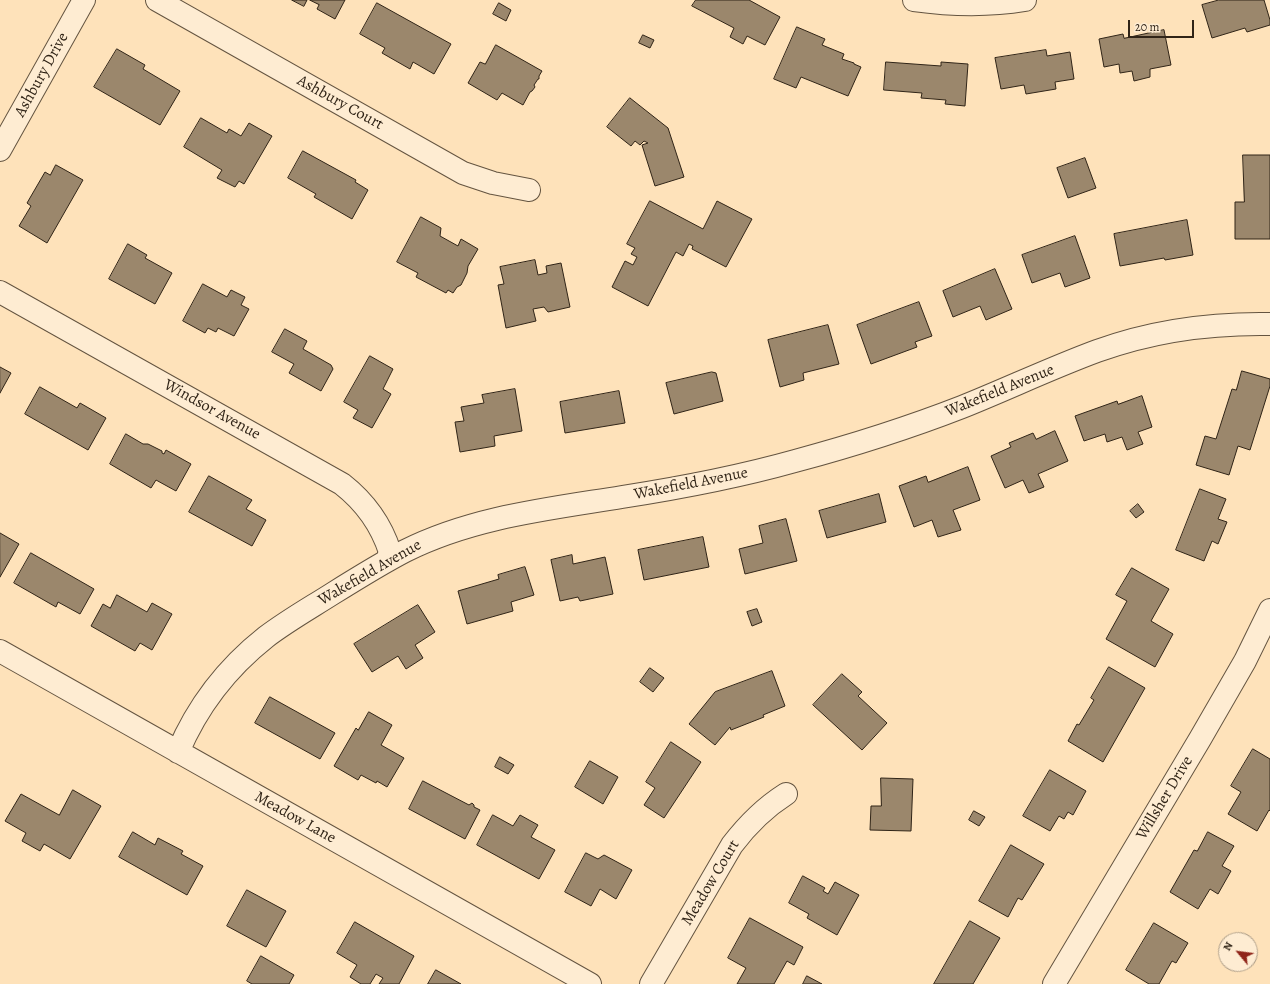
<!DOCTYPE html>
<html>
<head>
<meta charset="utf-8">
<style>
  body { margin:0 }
  #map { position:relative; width:1270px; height:984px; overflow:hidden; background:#fee2ba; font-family:Alegreya,serif }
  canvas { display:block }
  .north { position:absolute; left:1218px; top:932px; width:40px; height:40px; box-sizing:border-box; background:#feecd2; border:1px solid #ac9c87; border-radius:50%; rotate:299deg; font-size:11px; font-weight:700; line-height:16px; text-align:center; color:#302417 }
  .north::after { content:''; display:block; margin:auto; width:14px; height:18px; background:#8f2418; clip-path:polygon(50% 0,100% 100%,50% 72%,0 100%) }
  .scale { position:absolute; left:1128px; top:20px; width:66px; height:18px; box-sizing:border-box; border:2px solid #302417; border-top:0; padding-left:5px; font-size:12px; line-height:14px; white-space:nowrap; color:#302417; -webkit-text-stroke:3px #feecd2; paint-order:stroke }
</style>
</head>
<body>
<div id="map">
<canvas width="1270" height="984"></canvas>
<div class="north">N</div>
<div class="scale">20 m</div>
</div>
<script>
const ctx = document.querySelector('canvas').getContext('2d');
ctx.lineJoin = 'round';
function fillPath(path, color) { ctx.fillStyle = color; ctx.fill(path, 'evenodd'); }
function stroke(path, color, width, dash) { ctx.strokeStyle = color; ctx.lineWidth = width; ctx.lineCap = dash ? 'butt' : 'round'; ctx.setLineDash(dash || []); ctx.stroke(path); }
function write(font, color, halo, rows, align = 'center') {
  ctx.font = font + ' Alegreya,serif'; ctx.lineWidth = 3.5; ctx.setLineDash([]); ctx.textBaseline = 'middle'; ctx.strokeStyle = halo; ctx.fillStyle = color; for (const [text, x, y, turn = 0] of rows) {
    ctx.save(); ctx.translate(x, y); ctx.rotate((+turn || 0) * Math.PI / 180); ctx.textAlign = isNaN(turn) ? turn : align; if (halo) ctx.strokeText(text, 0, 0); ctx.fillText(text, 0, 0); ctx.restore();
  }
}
const building = new Path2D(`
  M292 0H307L304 6Z
  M310 0H345L335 19 317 9 319 5Z
  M696 0H749L780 17 765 45 747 36 743 44 730 37 734 28 692 6Z
  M1219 0H1264L1270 20V25L1247 32 1245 28 1212 38 1202 5Z
  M377 3 451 44 434 74 413 62 410 69 382 53 385 48 360 34Z
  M499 3 511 10 506 21 493 14Z
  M797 27 825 39 822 45 844 54 842 59 854 63V64L861 67 848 96 801 77 796 88 774 79Z
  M1164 30 1171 65 1150 69V77L1134 81 1132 71 1120 73 1119 64 1104 67 1099 39 1123 34 1124 38Z
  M643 35 654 40 650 48 639 43Z
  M496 45 542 71 539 76V79H538L534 85 535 87 532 91 530 92 523 105 502 93 497 100 468 83 480 62 485 64Z
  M117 49 145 65 143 69 180 91 160 125 94 87Z
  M1046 50 1047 56 1070 52 1074 79 1055 82 1056 89 1026 94 1024 85 1001 89 995 58Z
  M886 62 941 66V62L968 64 965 106 945 104 946 100 921 98 922 93 884 90Z
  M630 98 668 128 684 177 655 186 642 145 648 143 644 141 640 145 635 141 631 146 607 127Z
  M201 118 227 133 229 129 241 136 249 123 272 136 244 184 239 181 235 187 217 178 222 170 184 147Z
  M303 151 356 180 355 182 368 190 352 219 314 197 316 194 288 178Z
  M1243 155H1270V239H1235V202H1244Z
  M1085 158 1096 188 1068 198 1057 168Z
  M56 165 83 180 47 243 19 226 31 206 27 203 45 172 50 175Z
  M650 201 703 229 717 201 752 219 726 267 692 249 693 246 689 244 683 256 676 252 648 306 612 287 625 261 633 265 637 257 631 254 635 248 627 244Z
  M421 217 441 228 440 236 458 246 461 239 478 249 468 266 467 273 461 285 457 287 453 293 448 290 446 293 416 277 418 273 397 262Z
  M1187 220 1193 255 1165 260 1164 258 1120 266 1114 234Z
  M1075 236 1090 278 1065 287 1060 273 1032 283 1022 255Z
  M128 244 147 255 145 258 172 273 155 304 109 279Z
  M535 260 538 275 547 273 546 266 561 263 570 307 548 312 544 307 533 309 536 321 506 328 498 285 504 284 500 267Z
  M995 269 1012 309 986 320 980 306 953 317 943 291Z
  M203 284 227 297 231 290 245 297 241 305 249 309 234 336 218 328 216 332 208 328 205 333 183 321Z
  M919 302 932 336 915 342 917 347 871 364 857 325Z
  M828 325 839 364 803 373 804 380 780 387 768 340Z
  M285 329 307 341 303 349 331 365 333 369 321 391 289 373 294 364 272 352Z
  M370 356 393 369 383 389 391 394 372 428 353 418 358 410 344 402Z
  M0 367 11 373 0 393Z
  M1242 371 1270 379V386L1250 450 1238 446 1229 475 1196 465 1205 436 1216 439 1232 389 1236 390Z
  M712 372 716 373 723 401 674 414 666 383Z
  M40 387 77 408 80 403 106 418 88 450 25 414Z
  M515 389 522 431 494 436 495 446 460 452 455 422 464 421 461 407 484 403 482 395Z
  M619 391 625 423 565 433 560 402Z
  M1142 396 1152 427 1138 432 1143 444 1127 450 1122 437 1107 442 1105 434 1084 441 1075 416 1117 401 1118 404Z
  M1055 431 1068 461 1038 474 1044 487 1029 493 1023 480 1005 488 991 456 1011 447 1009 443 1033 433 1036 439Z
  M126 434 143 444H148L162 451V453L164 454 166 450 191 464 176 491 156 480 151 488 110 464Z
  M968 467 980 500 953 510 961 530 938 537 932 520 914 527 899 486 926 476 928 482Z
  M209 476 252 500 246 509 266 520 252 546 189 512Z
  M1200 489 1226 499 1218 519 1227 522 1218 544 1212 541 1204 561 1176 550Z
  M879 494 886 522 827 538 819 511Z
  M1138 504 1144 512 1136 518 1130 511Z
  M786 519 797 561 745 574 739 549 763 543 759 526Z
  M0 533 19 544 0 577Z
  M703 537 709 567 644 580 638 550Z
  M31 553 94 589 80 614 58 602 56 607 14 583Z
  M572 555 573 564 605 557 613 594 580 601 578 597 560 601 551 560Z
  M525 567 534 595 511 602 513 611 467 624 458 591 499 579 498 575Z
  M1132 568 1169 589 1151 621 1173 634 1155 667 1106 639 1127 601 1116 595Z
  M117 595 147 612 152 603 172 614 152 650 140 643 135 651 91 626 103 604 110 608Z
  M418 605 435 632 415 645 423 658 406 669 398 656 372 672 354 644Z
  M757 609 762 622 752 626 747 612Z
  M1109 667 1145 688 1103 762 1068 741 1077 724 1079 725 1094 700 1091 698Z
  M650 668 664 678 653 692 640 682Z
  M772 671 785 706 763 715 764 717 731 730 730 727 715 745 689 724 715 692Z
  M842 674 862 692 858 696 887 723 862 750 813 705Z
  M270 697 335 733 320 759 255 723Z
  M369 712 392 725 381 745 404 758 387 787 377 781 376 783 361 775 358 780 334 766 356 728 358 730Z
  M671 742 701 762 664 818 644 805 655 788 646 782Z
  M1253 749 1270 759V811L1269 810 1257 831 1228 814 1241 792 1231 786Z
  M500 757 514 765 508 774 495 767Z
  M590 761 618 777 603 804 575 787Z
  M1050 770 1086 791 1073 815 1068 812 1064 819 1059 816 1050 831 1023 816Z
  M881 778 913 779 911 831 870 830 871 806H881Z
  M423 781 469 805 472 803 474 805V807L480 810 465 839 409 809Z
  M73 790 101 806 70 859 44 844 40 851 22 841 26 833 5 821 21 794 59 815Z
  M974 811 985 817 979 826 969 820Z
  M493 815 513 826 520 815 538 825 531 837 555 850 539 879 477 845Z
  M133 832 155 845 158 838 183 851 181 854 203 866 187 895 119 857Z
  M1208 832 1234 846 1222 866 1231 871 1218 894 1210 889 1198 909 1170 892 1194 850 1197 851Z
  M1011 845 1044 864 1022 900 1018 898 1008 917 979 901Z
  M586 853 598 859 604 855 632 870 616 899 600 889 591 906 565 892Z
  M803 876 825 888 823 891 828 894 835 882 859 895 837 935 807 918 809 914 789 903Z
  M247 890 286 911 266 947 227 926Z
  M750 918 803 947 794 965 787 961 774 984H737L746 968 728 958Z
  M970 921 1000 938 973 984H934Z
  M355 922 414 956 399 984H379L383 978 376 974 370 984H361L350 977 357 965 337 953Z
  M1154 923 1188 943 1176 963 1172 961 1159 984H1149L1126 970Z
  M261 956 294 975 289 984H252L247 981Z
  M436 970 461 984H428Z
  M807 976 822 984H803Z`);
fillPath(building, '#9b876c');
stroke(building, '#302417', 1);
const minor = new Path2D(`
  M157 0 463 173 493 183 529 190
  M914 0C950 5 988 6 1025 0
  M0 150 84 0
  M0 292 342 484C365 502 381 524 390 552L387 560
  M0 651 590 984
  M178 752C197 707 228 667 266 637 287 621 310 608 332 594 356 579 380 564 405 551 473 517 548 509 622 497 680 488 738 477 795 461 851 446 908 428 962 407 1007 389 1051 368 1097 351 1152 331 1211 323 1270 324
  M651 984 732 845C748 824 764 808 786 794
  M1054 984 1200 739 1245 661 1270 610`);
stroke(minor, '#645440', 24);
stroke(minor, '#feecd2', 22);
write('16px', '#302417', '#feecd2', [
  ["Ashbury Drive",42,75,-61],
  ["Ashbury Court",340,103,29],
  ["Wakefield Avenue",1000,391,-22],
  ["Windsor Avenue",212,410,29],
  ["Wakefield Avenue",691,484,-11],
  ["Wakefield Avenue",370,573,-30],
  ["Willsher Drive",1165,798,-59],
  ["Meadow Lane",295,818,29],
  ["Meadow Court",711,883,-59]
]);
</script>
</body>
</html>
